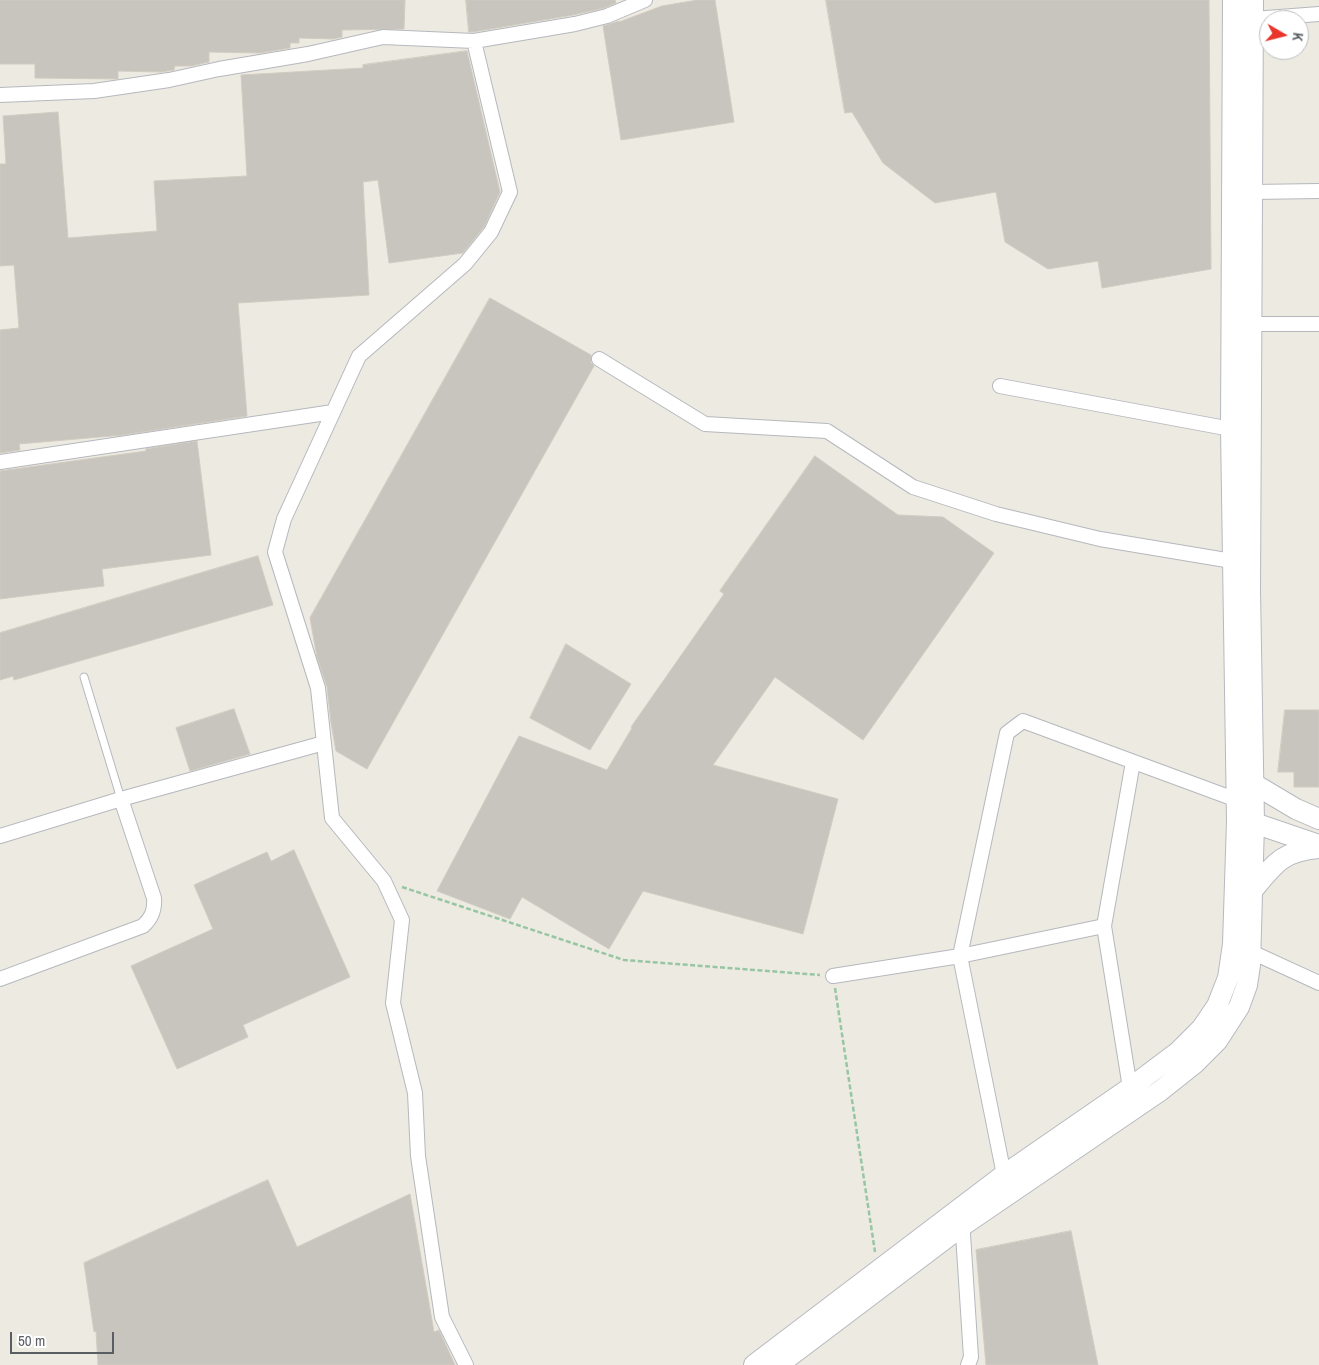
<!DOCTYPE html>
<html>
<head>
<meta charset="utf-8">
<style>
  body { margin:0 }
  #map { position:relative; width:1319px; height:1365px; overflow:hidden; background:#edeae2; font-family:"Archivo Narrow",sans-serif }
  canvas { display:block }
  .north { position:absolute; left:1259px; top:10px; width:50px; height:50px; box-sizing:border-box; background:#fff; border:1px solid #bdbfc1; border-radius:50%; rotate:98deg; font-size:14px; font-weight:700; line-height:20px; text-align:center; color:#5a5e63 }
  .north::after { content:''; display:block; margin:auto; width:18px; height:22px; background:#e9352c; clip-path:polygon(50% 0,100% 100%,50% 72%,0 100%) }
  .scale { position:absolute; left:10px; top:1332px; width:104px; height:22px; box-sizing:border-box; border:2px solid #5a5e63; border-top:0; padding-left:6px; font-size:15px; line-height:18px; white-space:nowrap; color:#5a5e63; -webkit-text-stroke:4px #fff; paint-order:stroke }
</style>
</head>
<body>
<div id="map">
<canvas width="1319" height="1365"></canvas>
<div class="north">K</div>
<div class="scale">50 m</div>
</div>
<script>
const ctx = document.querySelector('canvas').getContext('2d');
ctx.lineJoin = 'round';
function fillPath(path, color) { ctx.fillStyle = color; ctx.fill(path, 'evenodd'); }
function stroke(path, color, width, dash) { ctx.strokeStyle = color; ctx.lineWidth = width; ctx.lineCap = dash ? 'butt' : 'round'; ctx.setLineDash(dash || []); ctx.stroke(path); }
const building = new Path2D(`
  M0 0H405L404 29 342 30V37L333 39 299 38V43H290V48L260 53 209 52V62L191 66H175L174 70 161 72 118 71V79L35 78V64H0Z
  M466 0H615L616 3 604 8 573 15 473 32H469Z
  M698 0H715L734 122 621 140 603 26 619 21V22L662 6Z
  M826 0H1209L1211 269 1102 288 1098 261 1048 269 1005 242 996 192 935 203 883 163 852 112 845 113Z
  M467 51 500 192 484 227 463 253 389 263 378 180 363 182 369 295 238 303 247 416 123 435 19 444 20 450 0 453V330L19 328 14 265 0 266V164H6L3 116 58 112 68 238 157 231 154 181 247 176 241 75 363 68V65Z
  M490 298 591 355V363L594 366 367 769 336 751 331 723 327 687 317 657 310 618Z
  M197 441 211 555 102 569 104 586 0 599V471L146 451V449Z
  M815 456 898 515 943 517 994 553 863 740 775 677 713 765 838 799 803 934 643 891 609 949 522 897 510 919 437 891 519 736 607 770 632 728 631 727 724 594 720 591Z
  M258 556 273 605 14 680 13 676 0 680V633Z
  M566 644 631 684 590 750 530 718Z
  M234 709 250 754 190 771 176 728Z
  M1285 710H1319V787H1294V772H1278Z
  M294 850 350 977 243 1025 248 1037 177 1069 131 966 213 929 194 885 267 852 271 861Z
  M268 1180 297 1247 410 1194 434 1332 439 1330 455 1365H98L96 1331 94 1332 84 1263Z
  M1071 1231 1098 1365H986L976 1250Z`);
fillPath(building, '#c8c5bf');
stroke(building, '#d2ccc0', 1);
const lane = new Path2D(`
  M84 677 121 799`);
const street = new Path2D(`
  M1253 19 1319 14
  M0 95 94 91 169 80 219 69 308 54 383 37 474 41
  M1252 192 1319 191
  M1252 324H1319
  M599 359 705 424 827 431 913 487 996 514 1100 539 1232 561
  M1000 386 1231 429
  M0 462 333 412
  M0 836 121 799 324 743
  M1104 926 1133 762
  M1245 949 1319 983
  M833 976 960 956 1104 926 1130 1088
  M0 979 143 926C152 918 155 910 154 898L121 799
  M1004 1175 960 956 1007 733 1023 721 1237 800
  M962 1219 971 1357 968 1365
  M466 1365 442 1317 418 1156 415 1093 393 1003 402 920 384 881 332 818 318 688 275 552 284 519 359 356 465 264 491 232 510 192 474 41 575 24 607 16 645 0`);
const secondary = new Path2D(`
  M1242 784H1254L1296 809 1319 819
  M1241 822 1254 823 1319 845
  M1252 891C1274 864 1282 851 1319 848
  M754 1365 1004 1175 1130 1088 1178 1052 1202 1028 1217 1006 1228 978 1233 944 1237 821 1231 429 1233 0
  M778 1365 962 1226 1160 1091 1194 1064 1217 1041 1239 1007 1247 985 1250 965 1254 823 1250 590 1253 0`);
stroke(lane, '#b5b8bd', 9);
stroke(street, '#b5b8bd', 16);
stroke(secondary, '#b6b9bf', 22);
stroke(new Path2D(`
  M402 887 624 960 820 975
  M835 988 875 1252`), '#97c6a3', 2.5, [5, 2.5]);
stroke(lane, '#fff', 7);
stroke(street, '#fff', 14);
stroke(secondary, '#fff', 20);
</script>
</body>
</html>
